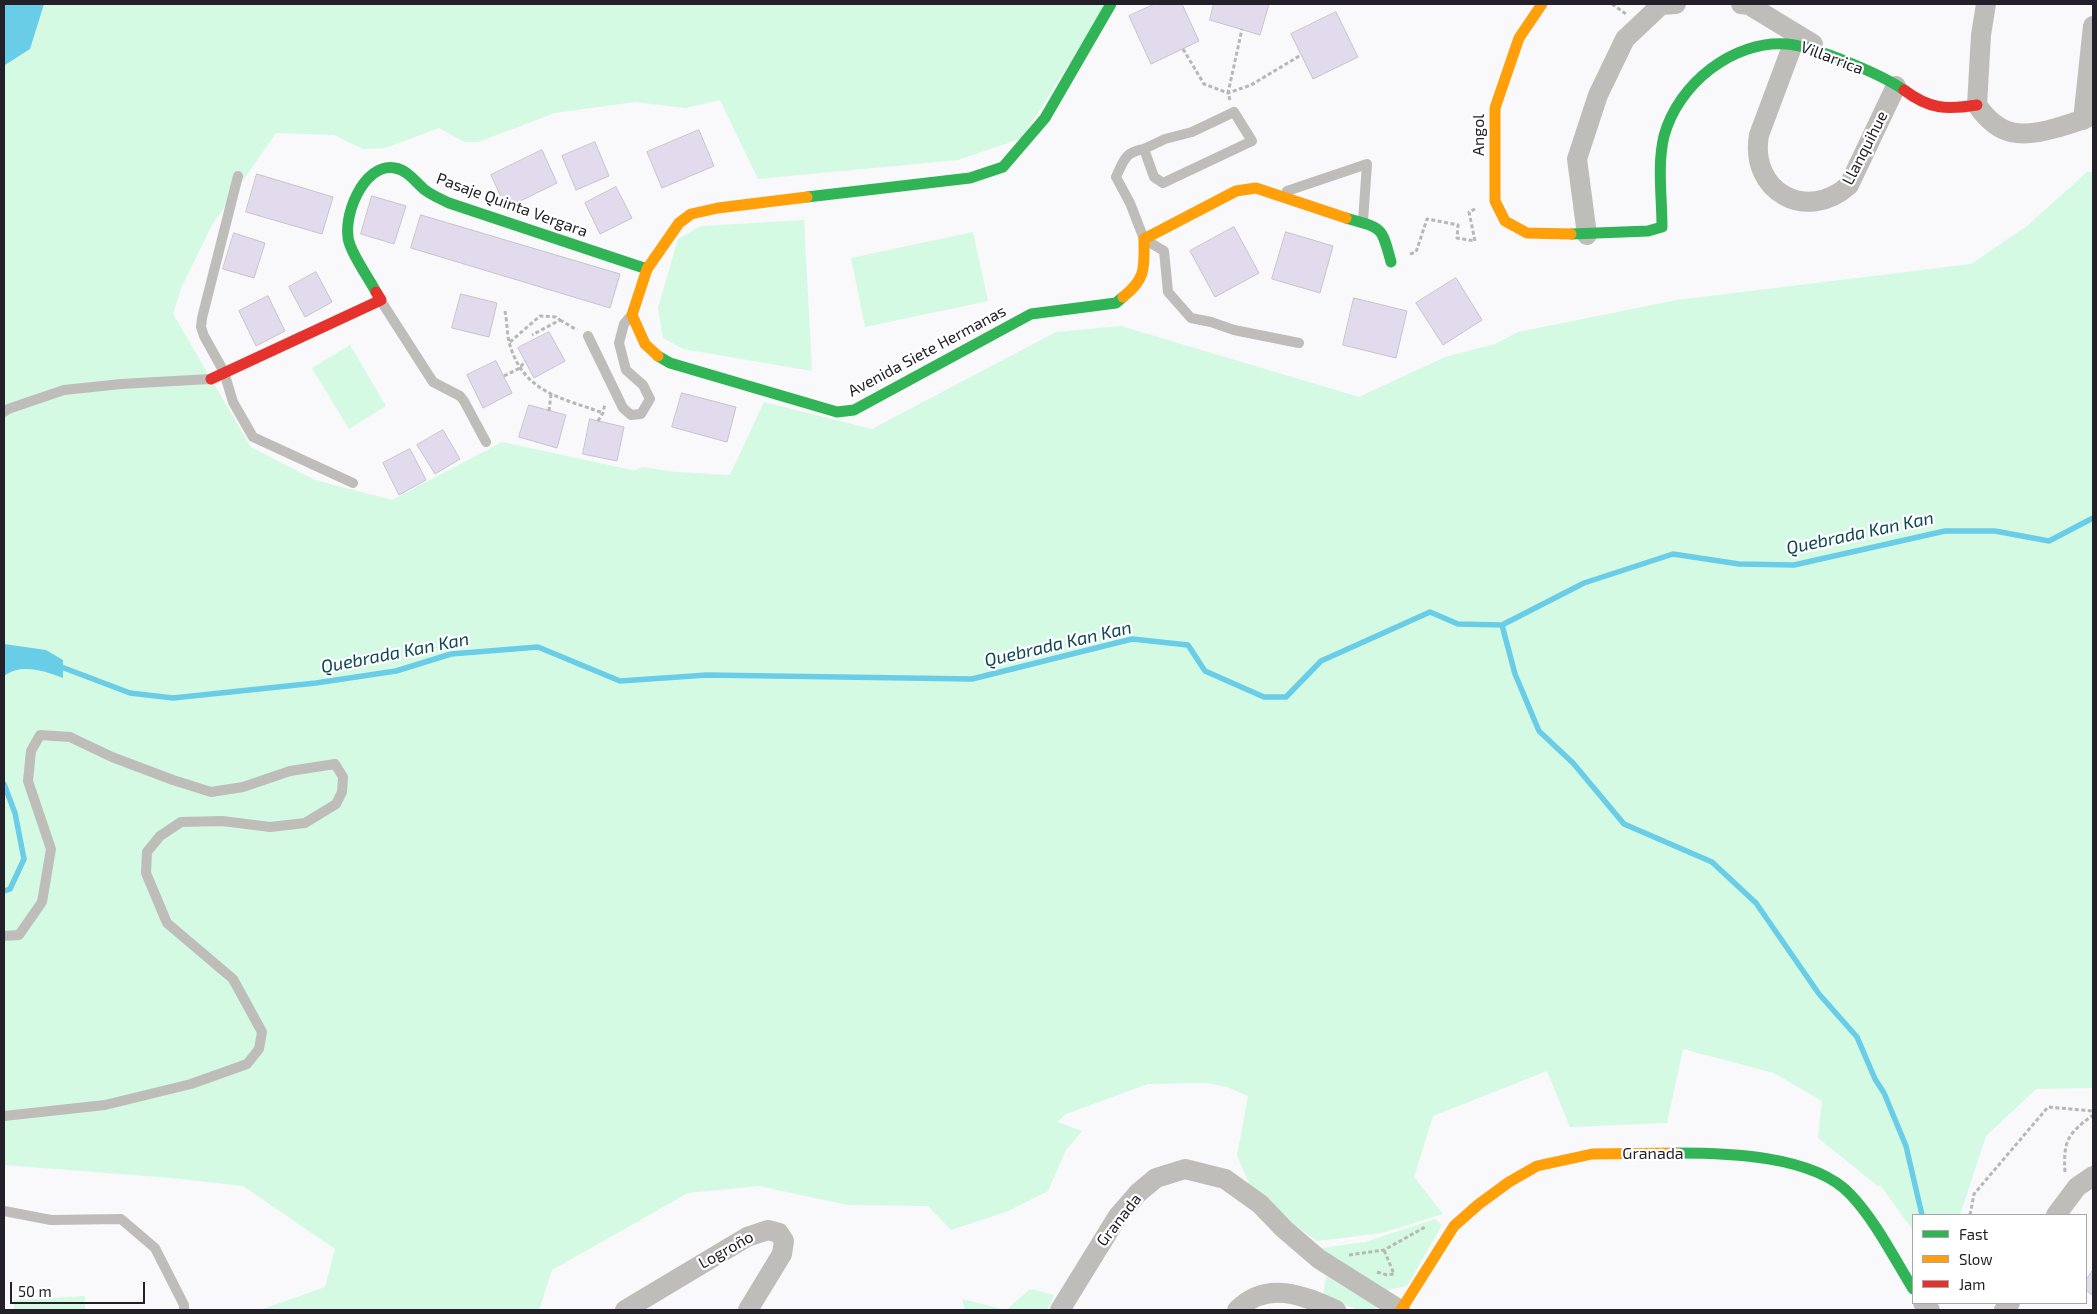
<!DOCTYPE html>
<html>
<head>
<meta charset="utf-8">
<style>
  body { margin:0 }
  #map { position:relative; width:2097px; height:1314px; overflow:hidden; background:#f9f8fb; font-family:"Exo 2",sans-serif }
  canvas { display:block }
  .frame { position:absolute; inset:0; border:5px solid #232029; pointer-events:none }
  .legend { position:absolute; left:1912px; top:1214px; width:175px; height:90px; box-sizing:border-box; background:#fff; border:1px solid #a7a6a9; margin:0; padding:6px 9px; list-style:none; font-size:15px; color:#232029 }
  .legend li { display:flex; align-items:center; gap:10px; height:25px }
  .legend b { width:25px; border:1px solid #a7a6a9 }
  .scale { position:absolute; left:10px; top:1282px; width:135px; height:22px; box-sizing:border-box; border:2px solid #232029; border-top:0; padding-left:6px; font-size:15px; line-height:18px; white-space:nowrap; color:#232029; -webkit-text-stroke:4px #fff; paint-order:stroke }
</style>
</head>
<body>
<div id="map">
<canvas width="2097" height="1314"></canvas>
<div class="frame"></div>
<ul class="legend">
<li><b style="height:6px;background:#30b455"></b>Fast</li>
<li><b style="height:6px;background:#ff9f0a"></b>Slow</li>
<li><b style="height:6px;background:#e5322d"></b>Jam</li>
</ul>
<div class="scale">50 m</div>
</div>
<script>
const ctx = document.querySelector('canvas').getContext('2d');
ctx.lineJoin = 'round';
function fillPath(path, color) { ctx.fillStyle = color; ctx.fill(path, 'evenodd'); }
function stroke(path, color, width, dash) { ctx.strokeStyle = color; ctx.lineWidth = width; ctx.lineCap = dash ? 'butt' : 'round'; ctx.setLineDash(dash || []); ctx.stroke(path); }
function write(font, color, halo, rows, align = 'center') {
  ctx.font = font + ' "Exo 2",sans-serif'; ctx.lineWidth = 4.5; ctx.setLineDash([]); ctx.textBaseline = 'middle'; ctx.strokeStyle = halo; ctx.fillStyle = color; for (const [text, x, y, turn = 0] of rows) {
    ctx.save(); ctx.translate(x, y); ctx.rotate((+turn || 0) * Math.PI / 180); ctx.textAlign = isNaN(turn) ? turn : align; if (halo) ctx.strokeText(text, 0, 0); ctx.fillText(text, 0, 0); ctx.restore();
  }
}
fillPath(new Path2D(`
  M4 4H1107L1022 138 958 160 758 179 720 100 686 108 635 102 555 113 478 142H464L439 128 385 148 363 149 334 135 276 133 212 225 182 286 173 314 251 447 315 480 392 500 502 442 632 470H636L642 467 676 472 730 475 764 402 872 429 1056 332 1121 326 1359 397 1445 357 1495 344 1518 332 1677 300 1971 264 2027 226 2087 172H2093V1088L2036 1089 1986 1136 1960 1215H1913V1230L1880 1185 1879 1187 1818 1138 1822 1101 1774 1073 1683 1049 1667 1123 1570 1127 1547 1071 1433 1116 1414 1177 1443 1214 1382 1233 1317 1241 1256 1199 1237 1156 1248 1096 1227 1087 1208 1083 1148 1084 1066 1114 1057 1122 1082 1131 1066 1150 1048 1191 1006 1212 951 1230 928 1206 848 1205 759 1186 688 1193 552 1270 539 1310H260L325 1287 335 1249 243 1186 172 1178 4 1165Z
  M804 220 812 371 683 349 663 338 658 308 678 239 701 226Z
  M973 232 988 301 865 327 851 258Z
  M350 345 386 406 349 429 312 368Z
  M1435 1219 1442 1225 1407 1286 1387 1290 1315 1249 1365 1242Z
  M1326 1276 1376 1306 1377 1310H1358L1323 1296Z
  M1030 1289 1054 1295 1047 1310H965L962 1299 1006 1310Z
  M85 1296V1310H14V1300Z`), '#d4fae3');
fillPath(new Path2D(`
  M4 4H44L30 49 5 65Z
  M4 644 46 650 63 660V678C44 671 22 663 4 676Z`), '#69cde8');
stroke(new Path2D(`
  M1502 625 1515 674 1539 731 1573 763 1624 824 1712 862 1756 903 1819 994 1857 1037 1875 1079 1884 1093 1906 1146 1922 1215
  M56 665 130 693 173 698 316 683 396 671 451 654 538 647 620 681 707 675 972 679 1132 639 1188 645 1205 671 1264 697H1286L1321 661 1430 612 1458 624 1502 625 1584 583 1673 554 1739 564 1794 565 1945 531H1995L2049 541 2093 518
  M4 784 15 813 24 859 10 889 4 891`), '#69cde8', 5.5);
const building = new Path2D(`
  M1155 4H1182L1199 41 1151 64 1129 16Z
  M1214 4H1269L1260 35 1210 20Z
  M1336 12 1358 57 1313 79 1291 34Z
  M699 130 714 166 662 188 647 152Z
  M595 142 609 176 576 190 562 156Z
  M542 150 557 183 506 208 491 175Z
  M257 174 333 197 322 234 246 212Z
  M616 187 632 218 600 234 585 203Z
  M372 196 406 206 394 244 361 234Z
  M421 215 620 274 610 308 411 248Z
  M1234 227 1259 273 1215 297 1190 251Z
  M1286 232 1333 246 1320 293 1272 279Z
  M234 233 265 243 254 278 223 269Z
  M316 272 332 302 305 317 289 287Z
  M1456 278 1482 320 1443 345 1416 303Z
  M461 294 497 303 489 337 452 328Z
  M268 296 285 331 256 346 239 311Z
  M1354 298 1407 311 1396 358 1343 345Z
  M549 332 565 361 534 378 518 348Z
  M496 361 512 393 483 408 467 375Z
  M682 393 736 407 727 442 672 427Z
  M529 405 566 415 557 448 519 437Z
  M590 419 624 427 617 461 583 454Z
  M443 430 460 459 435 474 417 445Z
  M410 449 426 480 399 495 383 463Z
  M2093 1270V1296L2086 1290V1280Z`);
fillPath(building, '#e2dbed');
stroke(building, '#c6c4ca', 1);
stroke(new Path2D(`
  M1612 4 1626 14
  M1183 49 1204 84 1228 93 1251 85 1301 55
  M1230 100 1228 93 1242 29
  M1410 254 1416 252 1427 219 1458 225 1457 238 1475 241 1469 212 1475 209
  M505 311C507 321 507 333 509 342 523 393 560 397 603 413
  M560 320 577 330
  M510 342 540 316 556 317 560 320 532 335
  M504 376 520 368 525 361
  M549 411 551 394
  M598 421 603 413 605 403
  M2065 1172C2063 1140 2068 1134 2093 1115
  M1970 1215 1974 1194 2048 1107 2093 1111
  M1349 1255 1384 1250 1427 1226
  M1377 1272 1387 1275 1394 1274 1384 1250`), '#b8b7b5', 3, [4, 2.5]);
stroke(new Path2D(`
  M1234 112 1252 141 1163 183 1154 177 1144 149 1165 139 1192 132Z
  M1144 149C1125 152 1124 160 1116 177L1130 203 1144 239 1164 251 1168 292 1191 318 1211 322 1234 330 1299 343
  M238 176 202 318 201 327 204 336 224 372 233 402 253 437 353 483
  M1287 191 1367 164 1363 221
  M381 301 433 382 460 396 464 401 486 442
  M588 336 623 408 631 415 641 414 650 399 643 385 626 370 619 343 624 324 629 318
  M4 412 8 409 64 390 121 384 210 379
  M4 936 19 935 42 902 51 849 28 781 31 751 40 735 70 737 112 757 173 780 211 792 243 787 290 771 335 764 343 777 342 792 336 804 305 823 270 827 222 821 181 822 160 836 147 852 146 873 167 923 233 979 262 1032 259 1049 247 1064 191 1084 105 1105 4 1116
  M4 1211 51 1220 121 1219 155 1248 184 1305V1310`), '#bebdba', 10);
stroke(new Path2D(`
  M1741 4 1749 5 1813 44
  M1986 4 1981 35 1977 105C1999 137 2021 138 2056 128 2069 124 2081 121 2093 115
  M1793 44 1759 135C1749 192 1807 223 1849 185L1896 86
  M2083 120 2093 26
  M1587 235 1577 159 1598 95 1625 39 1661 5 1676 4
  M2056 1215 2077 1187 2093 1176
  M1923 1303 1930 1310
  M625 1310 747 1237 768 1230 779 1233 784 1241 782 1254 748 1310
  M1060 1310 1118 1216 1138 1193 1156 1178 1185 1169 1225 1179 1260 1204 1284 1229 1319 1259 1400 1310
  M1237 1310C1267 1280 1303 1295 1336 1310
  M2004 1310 2010 1303`), '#bebdba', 20);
stroke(new Path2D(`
  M807 197 970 178 1003 167 1045 118 1111 4
  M1346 218C1382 229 1381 224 1391 262
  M1571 234 1648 231 1662 227C1662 197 1657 165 1664 136 1678 84 1733 40 1787 44 1816 47 1879 73 1904 90
  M376 292C368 277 356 261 350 245 340 220 363 162 395 168 408 170 416 183 425 190 433 196 441 199 449 203L647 269
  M658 356 670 363 837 412 854 410 1031 314 1116 303 1123 297
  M1676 1153C1727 1153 1813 1155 1850 1194 1875 1220 1894 1258 1913 1289`), '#30b455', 11);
stroke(new Path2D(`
  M1542 4 1519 38 1495 108V201L1505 221 1527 233 1571 234
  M1123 297C1147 278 1144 267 1144 239L1236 191 1256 188 1346 218
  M658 356 645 344 632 315 647 269 679 223 691 214 718 208 807 197
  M1401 1310 1454 1226 1479 1204 1509 1182 1537 1166 1592 1154 1676 1153`), '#ff9f0a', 11);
stroke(new Path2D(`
  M1904 90C1929 109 1946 110 1977 105
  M211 379 381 300 376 292`), '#e5322d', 11);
write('16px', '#232029', '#fff', [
  ["Villarrica",1832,58,21],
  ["Angol",1479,135,-90],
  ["Llanquihue",1865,148,-63],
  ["Pasaje Quinta Vergara",512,205,20],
  ["Avenida Siete Hermanas",927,351,-28],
  ["Granada",1653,1154],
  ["Granada",1119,1220,-52],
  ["Logroño",726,1250,-29]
]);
write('italic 18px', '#0a4655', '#fff', [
  ["Quebrada Kan Kan",1860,533,-12],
  ["Quebrada Kan Kan",1058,644,-13],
  ["Quebrada Kan Kan",395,653,-11]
]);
</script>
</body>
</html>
